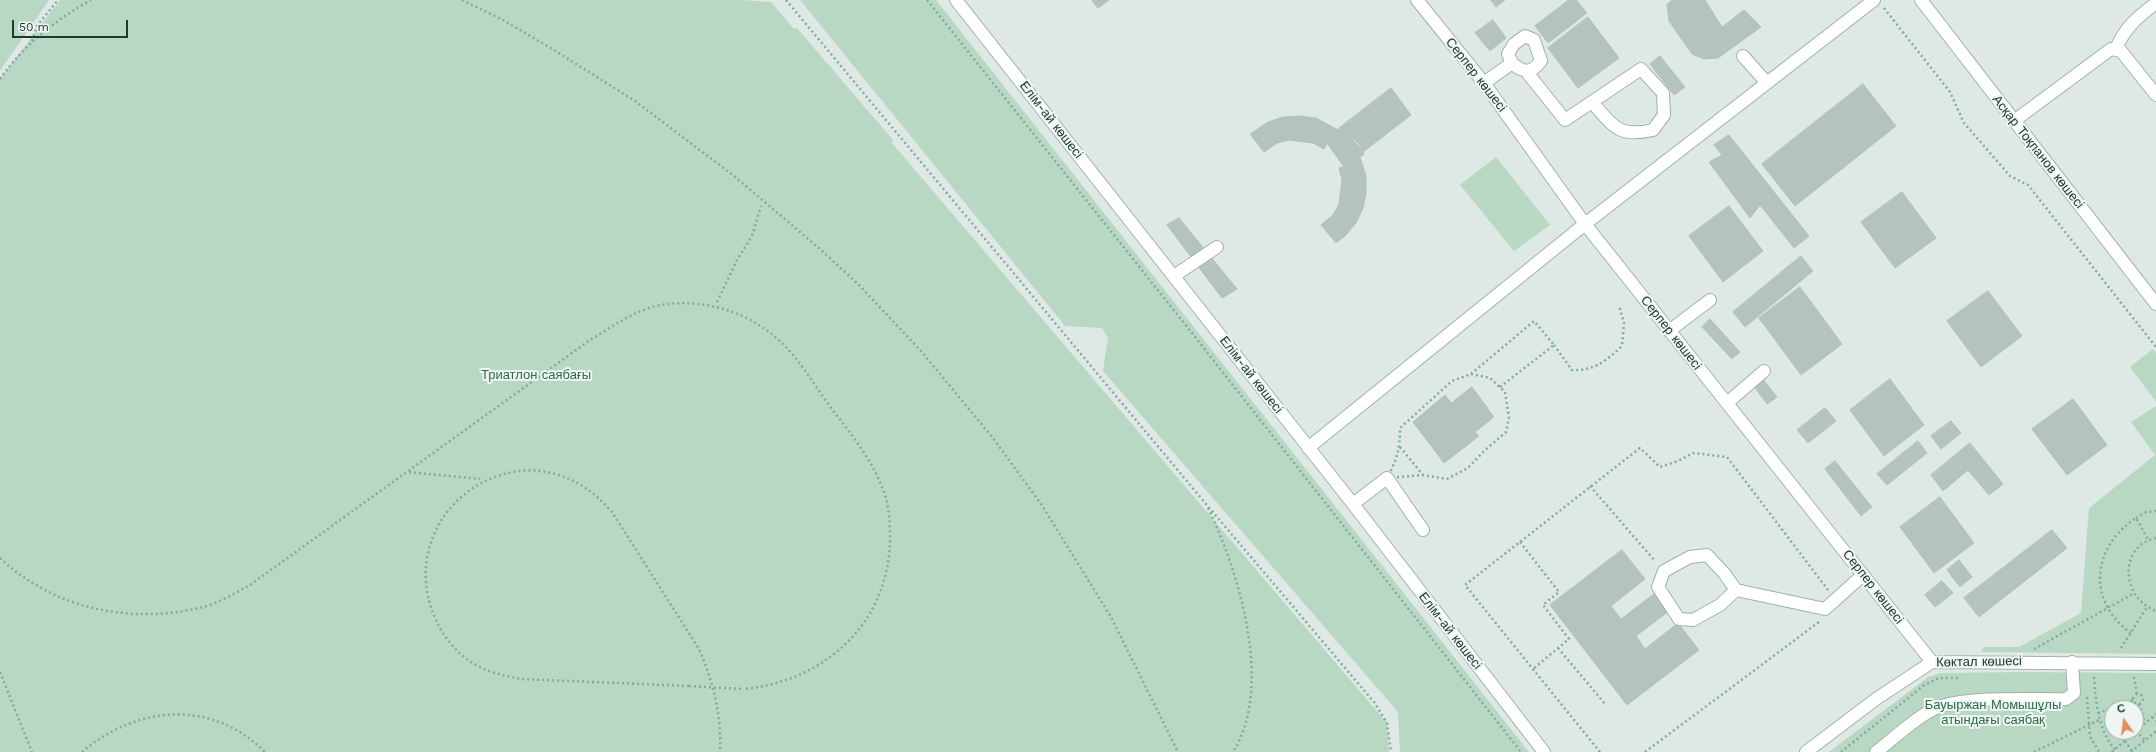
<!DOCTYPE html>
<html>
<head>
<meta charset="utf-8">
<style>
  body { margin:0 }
  #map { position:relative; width:2156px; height:752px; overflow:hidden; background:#dee9e5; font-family:"Work Sans",sans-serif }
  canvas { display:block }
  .north { position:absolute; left:2104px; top:700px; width:40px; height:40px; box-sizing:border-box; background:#eef6f3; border:1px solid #9caaa6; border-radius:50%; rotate:346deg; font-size:11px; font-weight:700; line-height:16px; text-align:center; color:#213733 }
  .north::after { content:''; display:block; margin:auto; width:14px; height:18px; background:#e68c5f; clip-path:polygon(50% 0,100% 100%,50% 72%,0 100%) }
  .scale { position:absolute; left:12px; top:20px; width:116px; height:18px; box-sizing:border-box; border:2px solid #213733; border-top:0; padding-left:5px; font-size:12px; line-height:14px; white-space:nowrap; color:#213733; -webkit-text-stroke:3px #eef6f3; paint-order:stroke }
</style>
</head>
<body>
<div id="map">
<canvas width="2156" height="752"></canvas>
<div class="north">С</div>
<div class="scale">50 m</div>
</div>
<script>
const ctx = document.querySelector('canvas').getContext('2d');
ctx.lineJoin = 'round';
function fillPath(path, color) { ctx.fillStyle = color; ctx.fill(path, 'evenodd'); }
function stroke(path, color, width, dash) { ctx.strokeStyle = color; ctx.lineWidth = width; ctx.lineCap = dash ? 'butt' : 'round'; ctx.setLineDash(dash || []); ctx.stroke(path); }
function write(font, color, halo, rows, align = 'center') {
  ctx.font = font + ' "Work Sans",sans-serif'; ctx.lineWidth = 4; ctx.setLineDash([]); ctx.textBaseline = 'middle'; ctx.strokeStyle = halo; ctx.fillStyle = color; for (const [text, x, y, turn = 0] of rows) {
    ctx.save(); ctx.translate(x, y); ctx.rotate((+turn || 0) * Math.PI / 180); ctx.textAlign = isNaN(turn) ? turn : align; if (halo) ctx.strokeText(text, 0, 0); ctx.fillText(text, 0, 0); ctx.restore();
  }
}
fillPath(new Path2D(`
  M0 0H49L0 71Z
  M60 0H741L771 2 794 29 797 28 893 140 892 143 1387 723 1389 752H0V79Z
  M800 0H936L1529 752H1400L1398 712 1103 371 1108 338 1102 328 1065 326Z
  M1496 157 1550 225 1514 251 1460 185Z
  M2153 349 2156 353V402L2130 367Z
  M2156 406V654L1981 652 1983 647H2019L2081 613 2089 508 2155 455 2131 422Z
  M2023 672 2156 673V752H1829L1928 677 1940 673ZM2112 708H2136V732H2112Z`), '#b9d8c4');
const building = new Path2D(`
  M1092 0H1109L1098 8Z
  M1491 0H1505L1496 7Z
  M1569 0H1576L1587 13 1548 43 1535 26Z
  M1672 0H1705L1722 27 1744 10 1761 27 1718 58 1704 59 1692 54 1669 21 1667 5Z
  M1588 17 1619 58 1578 88 1548 48Z
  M1493 20 1506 38 1490 51 1475 33Z
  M1660 56 1685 87 1674 95 1650 64Z
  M1863 84 1896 126 1795 206 1762 164Z
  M1391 88 1411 115 1363 152 1342 126Z
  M1300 116 1316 118 1338 130 1341 126 1359 144 1364 154 1360 157 1366 176V193L1363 208 1356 223 1345 236 1336 243 1321 225 1333 215 1339 204 1342 180 1339 168 1344 167 1327 143 1324 149 1313 143 1289 140 1277 143 1264 152 1250 134 1268 122 1283 117Z
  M1729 135 1809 236 1794 248 1760 205 1750 218 1709 162 1722 155 1714 145Z
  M1902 192 1936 238 1895 268 1861 222Z
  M1729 206 1763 251 1723 282 1689 236Z
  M1179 218 1237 289 1222 298 1167 225Z
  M1801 256 1813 271 1745 327 1733 312Z
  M1800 287 1842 344 1801 375 1759 318Z
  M1988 291 2022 336 1981 367 1947 321Z
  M1710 319 1740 352 1732 359 1702 327Z
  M1762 378 1777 397 1767 404 1753 385Z
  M1890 379 1924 425 1884 456 1850 410Z
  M1472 387 1494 417 1475 432 1479 436 1444 463 1413 422 1445 395 1451 403Z
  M2073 399 2107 445 2067 475 2032 429Z
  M1825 408 1836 421 1808 443 1797 430Z
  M1951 421 1961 433 1941 449 1931 436Z
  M1918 441 1927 453 1887 485 1877 474Z
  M1970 443 2003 484 1989 495 1968 470 1943 491 1931 475Z
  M1835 461 1872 507 1861 516 1825 469Z
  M1940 497 1974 543 1934 573 1900 527Z
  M2052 530 2067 548 1979 617 1964 598Z
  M1622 550 1645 579 1611 606 1621 619 1655 593 1669 611 1636 636 1645 649 1678 623 1699 650 1627 705 1550 605Z
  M1959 560 1972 577 1960 587 1947 570Z
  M1942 581 1953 593 1935 607 1925 595Z`);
fillPath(building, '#b4c3be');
stroke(building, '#b2c1bc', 1);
const minor = new Path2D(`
  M956 0 1353 504 1544 752
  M1417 0 1484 83 1585 224 1932 662
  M1921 0 2156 304
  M2116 49C2124 28 2139 16 2156 3
  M1743 56 1767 83
  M1526 71 1565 120 1641 69 1663 93 1664 115 1653 130C1618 138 1613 126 1592 102
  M1484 83 1512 63 1508 54 1514 44 1525 36 1534 40 1541 61C1531 74 1523 73 1512 63
  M2014 121 2111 49 2121 51 2156 95
  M1174 276 1217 247
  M1669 331 1710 300
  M1727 403 1764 371
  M1308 448 1585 224 1874 0
  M1353 504 1387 478 1423 530
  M1736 590 1720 605 1693 620 1679 619 1658 587 1664 571 1690 557 1707 555 1724 573 1736 590 1825 609 1863 575
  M1806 752 1876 699 1932 662 2156 664
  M1876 752C1892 740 1915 718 1932 710 1962 695 2031 700 2066 699L2074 693 2072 662`);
stroke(minor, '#a2b0ac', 14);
stroke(new Path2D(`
  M462 0 503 20 554 50 635 101 734 176 820 249 859 285 921 351 993 438 1041 504 1111 617 1178 752
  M786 0 1206 504 1374 702 1387 723 1391 752
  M927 0 1188 328 1521 752
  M1884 8 1950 92 1964 123 2010 176 2028 185 2156 347
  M32 41 37 26 58 0
  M0 79C25 44 54 21 91 0
  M717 302 737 260 752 236 761 206
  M1554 345 1572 370C1594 371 1606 361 1622 346L1624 323 1619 306
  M1471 374 1490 378 1505 392 1509 417 1506 432 1485 450 1468 468 1447 479 1423 475 1387 478C1397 459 1400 450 1400 428L1452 381Z
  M1471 374 1534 321 1554 345 1500 387
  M1400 447 1423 475
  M409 472 480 479
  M1590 486 1655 561
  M1208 508C1239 571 1274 688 1233 752
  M2136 518 2146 512 2156 511
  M2156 538C2118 546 2121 598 2156 611
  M1520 542 1559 592 1543 605 1569 639 1533 669
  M0 558C54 609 131 625 203 607 219 603 235 593 250 585L590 340C610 328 629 314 652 307 694 296 743 309 775 337 798 356 812 382 829 405 849 432 870 456 882 487 889 502 890 521 890 537 890 622 826 681 744 689
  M2131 633C2086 601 2092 547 2136 518L2149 541
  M1558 648 1606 705
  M2121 648 2147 607
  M2034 649 2133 594
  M0 672 32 752
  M2094 677C2096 704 2098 731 2117 752
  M2134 677 2137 694
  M689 686 522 679C504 676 487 672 471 662 456 652 443 636 436 620 405 554 447 481 519 471 556 467 588 484 612 512L699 649C713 681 722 717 720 752
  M2133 699a5 5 0 1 1 10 0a5 5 0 1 1-10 0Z
  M2087 697 2090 736 2099 752
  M2139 704 2145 723
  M2098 713 2134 700
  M2152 717 2156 721
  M2136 731 2156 714
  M2136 731 2145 740
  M2125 741 2132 751
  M82 752C137 705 212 699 265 752
  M1600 752 1465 585 1640 448 1660 467 1678 461 1693 453 1727 457 1828 590
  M1645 752 1819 622
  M1841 752 1923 686 1939 678H1958
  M2034 752 2099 720
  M2112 752 2135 732
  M2131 752 2156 731`), '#81aaa0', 2.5, [2, 3]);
stroke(minor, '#fff', 12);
stroke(new Path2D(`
  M689 686 744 689`), '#81aaa0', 2.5, [2, 3]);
write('13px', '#213733', '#eef6f3', [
  ["Серпер көшесі",1476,75,52],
  ["Елім-ай көшесі",1051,120,52],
  ["Асқар Тоқпанов көшесі",2038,152,52],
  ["Серпер көшесі",1671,333,52],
  ["Елім-ай көшесі",1251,375,52],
  ["Серпер көшесі",1873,587,52],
  ["Елім-ай көшесі",1450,631,52],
  ["Көктал көшесі",1979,662,-1]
]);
write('13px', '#2f6a4b', '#eef6f3', [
  ["Триатлон саябағы",536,375],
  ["Бауыржан Момышұлы",1993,705],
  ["атындағы саябақ",1993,720]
]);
</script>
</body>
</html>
